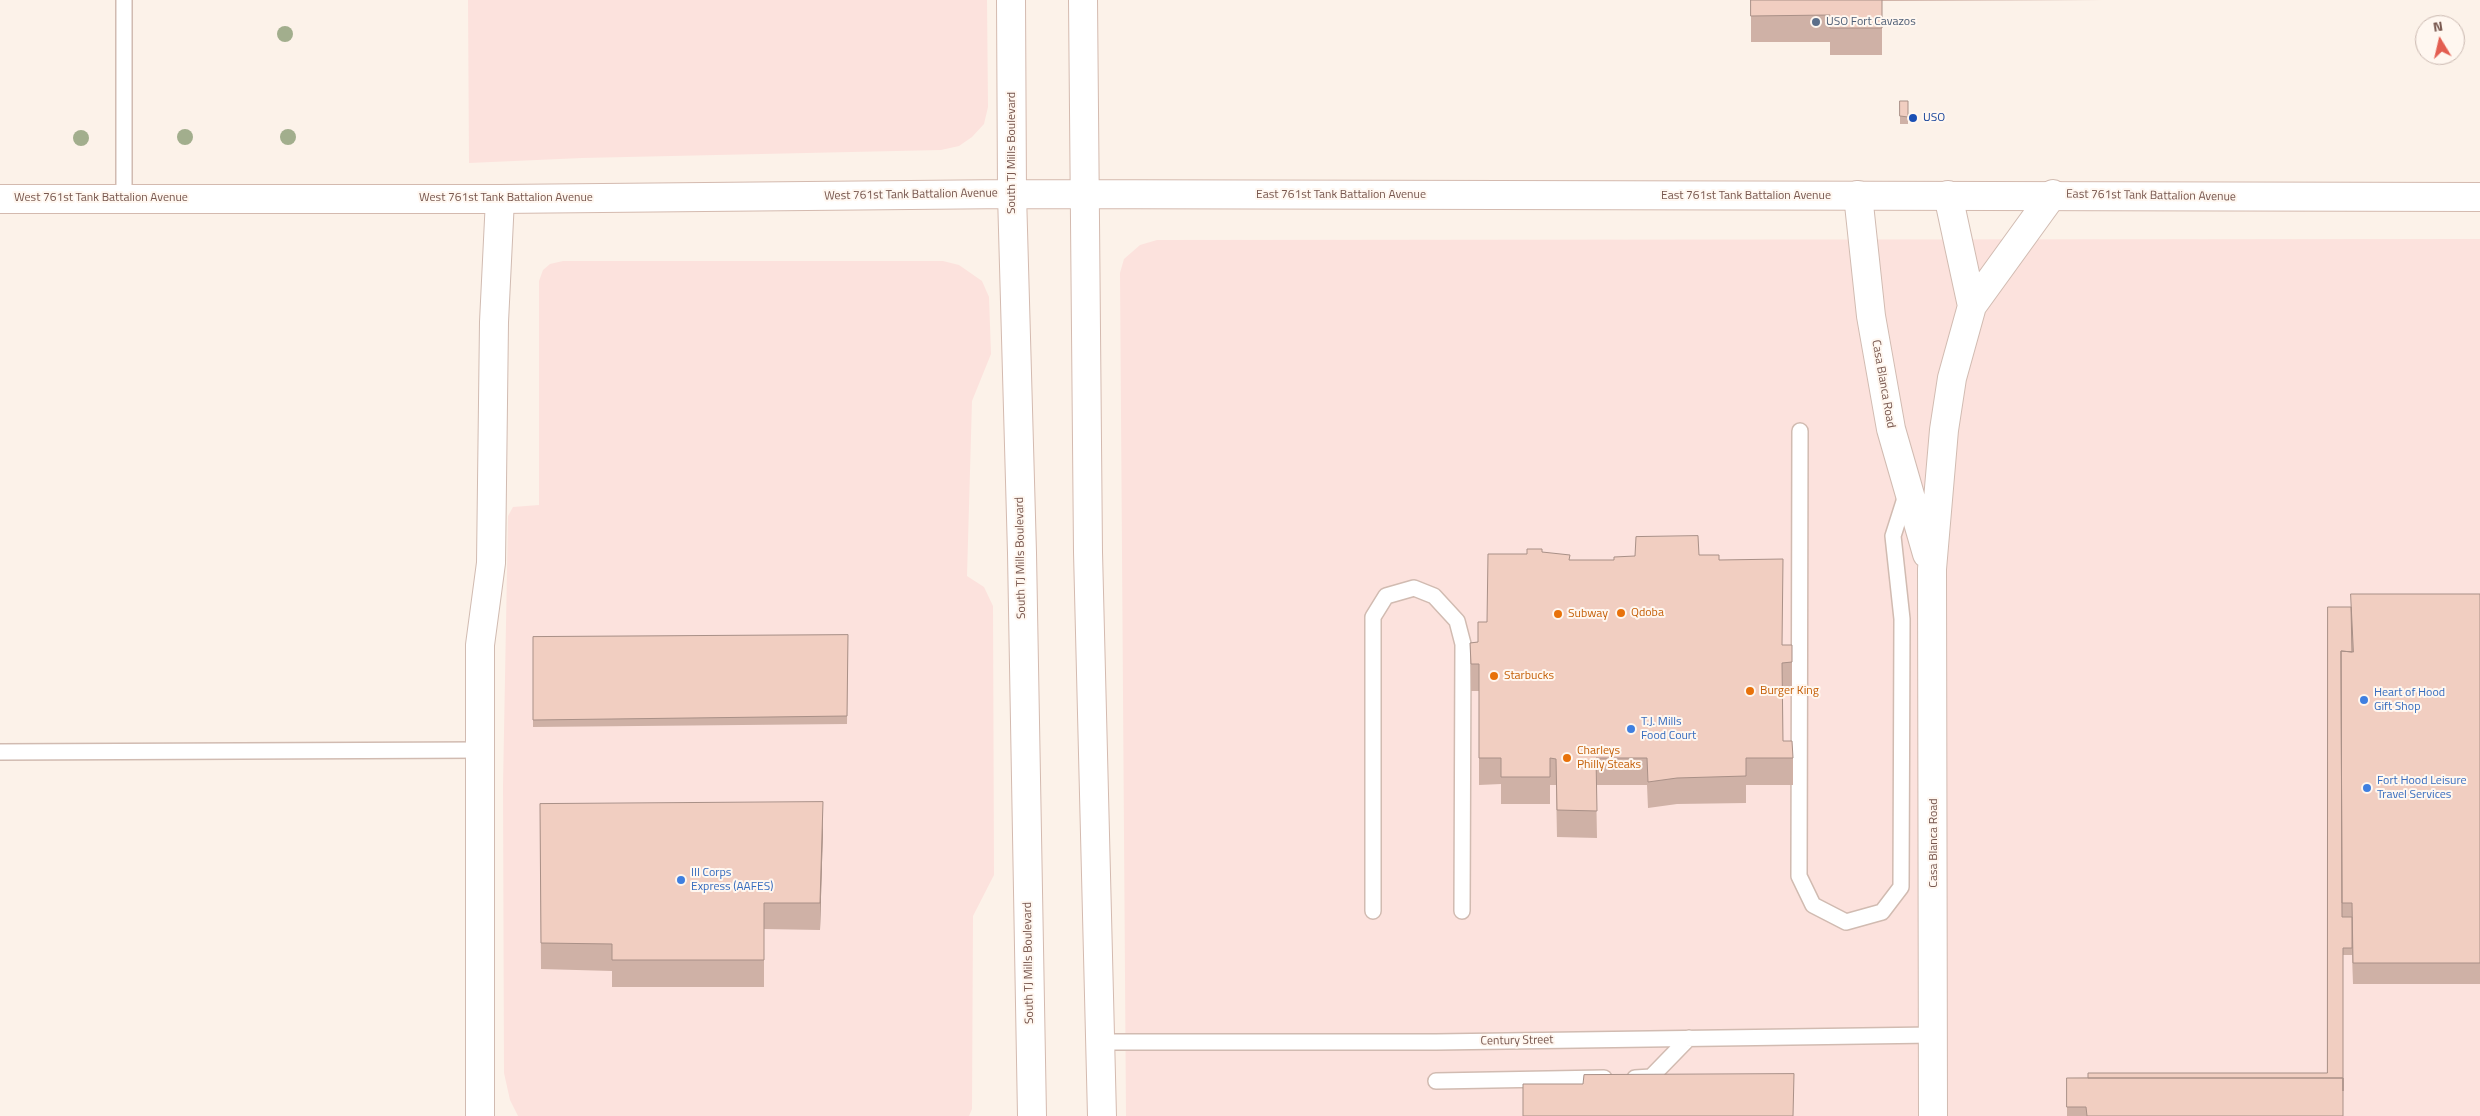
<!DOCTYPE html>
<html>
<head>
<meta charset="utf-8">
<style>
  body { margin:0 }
  #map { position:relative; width:2480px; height:1116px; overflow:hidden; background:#fcf2e9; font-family:"Titillium Web",sans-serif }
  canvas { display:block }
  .north { position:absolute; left:2415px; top:15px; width:50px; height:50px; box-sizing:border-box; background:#fff7f0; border:1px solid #c9b7af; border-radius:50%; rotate:351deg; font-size:14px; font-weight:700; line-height:20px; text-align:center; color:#77564d }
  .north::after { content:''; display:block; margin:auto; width:18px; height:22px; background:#e35e51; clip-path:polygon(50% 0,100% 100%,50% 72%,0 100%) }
</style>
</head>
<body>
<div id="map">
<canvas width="2480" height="1116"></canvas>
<div class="north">N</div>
</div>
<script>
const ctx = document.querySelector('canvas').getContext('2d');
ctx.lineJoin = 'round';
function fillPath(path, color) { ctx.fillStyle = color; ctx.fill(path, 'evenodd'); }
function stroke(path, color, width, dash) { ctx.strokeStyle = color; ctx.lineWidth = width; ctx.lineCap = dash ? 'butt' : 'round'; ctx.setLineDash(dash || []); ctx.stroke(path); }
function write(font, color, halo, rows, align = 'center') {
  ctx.font = font + ' "Titillium Web",sans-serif'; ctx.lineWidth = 4; ctx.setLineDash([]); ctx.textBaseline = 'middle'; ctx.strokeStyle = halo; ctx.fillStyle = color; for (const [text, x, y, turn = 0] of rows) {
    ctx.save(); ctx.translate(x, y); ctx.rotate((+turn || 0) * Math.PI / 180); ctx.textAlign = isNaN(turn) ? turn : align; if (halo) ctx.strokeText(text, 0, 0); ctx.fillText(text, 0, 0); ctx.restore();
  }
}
fillPath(new Path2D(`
  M468 0H987L988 107 984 124 972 137 959 146 941 150 582 158 469 163Z
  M2480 239V1116H1126L1120 273 1124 259 1140 245 1157 240Z
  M563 261H943L959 265 982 281 989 297 991 354 972 401 967 576 984 587 993 606 994 875 973 916 972 1109 969 1116H518L510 1100 504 1073 503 786 508 516 513 507 539 505V281L543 270 550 264Z`), '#fce2dd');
const lane = new Path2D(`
  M124 0V198
  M1800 431 1799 876 1813 905 1846 922 1882 912 1901 887 1902 619 1893 536 1907 492
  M0 752 482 750
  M1373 911V617L1386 596 1414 588 1434 596 1457 621 1463 644 1462 911
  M1101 1042H1436L1933 1035
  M1635 1078 1651 1077 1689 1038
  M1436 1081 1604 1078`);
const street = new Path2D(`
  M1858 195 1871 316 1891 429 1927 554
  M1972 306 2053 194
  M480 1116V645L491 563 494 322 500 199
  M1933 1116 1932 569 1944 430 1952 378 1972 306 1948 195`);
const secondary = new Path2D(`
  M1011 0 1012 194 1022 553 1032 1116
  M1083 0 1088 552 1102 1116
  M0 199H500L1012 194 2480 197`);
stroke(lane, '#d1bbb1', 18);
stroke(street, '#d1bbb1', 30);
stroke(secondary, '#d4baaf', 30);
stroke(lane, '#fff', 15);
stroke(street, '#fff', 28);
stroke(secondary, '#fff', 28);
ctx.fillStyle = '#a2ae8d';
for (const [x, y] of [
  [285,34],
  [185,137],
  [288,137],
  [81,138]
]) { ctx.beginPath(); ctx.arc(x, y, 8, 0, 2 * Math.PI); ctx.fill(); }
fillPath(new Path2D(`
  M1751 0H2103L1882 1V55H1830V42H1751Z
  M1900 101H1908V124H1900Z
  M1542 552 1570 560H1614L1699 555 1719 560 1782 645H1792V689H1783V741L1793 758V785H1746V803L1677 804 1648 808 1647 785H1596L1597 838 1557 837 1556 785H1550V804H1501V784L1479 785V691H1471L1470 643 1478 642 1487 622 1527 554Z
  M2480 594V984H2353L2352 955H2343V1116H2067V1078L2327 1073 2351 607Z
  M848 635 847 724 533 727V637Z
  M540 804 823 829 820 930 764 929V987H612V971L541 969Z`), '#cfb1a6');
fillPath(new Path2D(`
  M823 802V829L820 930V903Z`), '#a99087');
const building = new Path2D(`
  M1751 0H1882V28H1830V15L1751 16Z
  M1900 101H1908V117L1900 116Z
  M1698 536 1699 555H1719V560L1783 559 1782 645H1792V662L1782 663 1783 741H1792L1793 758H1746V776L1677 778 1648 782 1647 758H1596L1597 811 1557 810 1556 759 1550 758V777H1501V758H1479V664H1471L1470 643 1478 642V622H1487L1488 554H1527V549H1542V552L1570 555 1569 560H1614V557L1635 556 1636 537Z
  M2351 594H2480V963H2353L2352 903H2342L2341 651 2353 652Z
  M2328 607H2351L2352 652 2341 651 2342 917H2352V948H2343V1091V1078H2088V1073H2327Z
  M848 635 847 716 533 720V637Z
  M823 802 820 903H764V960H612V944L541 943 540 804Z
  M1794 1074 1793 1116H1523V1084H1583L1584 1075Z
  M2067 1078H2343V1116H2087L2086 1107H2067Z`);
fillPath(building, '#f1cec1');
stroke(building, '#a99087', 1);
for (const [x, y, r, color] of [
  [1816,22,5,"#5c6f8a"],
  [1913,118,5,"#1a4fb4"],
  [1621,613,5,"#e8710a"],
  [1558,614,5,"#e8710a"],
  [1494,676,5,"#e8710a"],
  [1750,691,5,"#e8710a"],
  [2364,700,5,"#3f7fe0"],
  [1631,729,5,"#3f7fe0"],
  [1567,758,5,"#e8710a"],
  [2367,788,5,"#3f7fe0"],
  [681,880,5,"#3f7fe0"]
]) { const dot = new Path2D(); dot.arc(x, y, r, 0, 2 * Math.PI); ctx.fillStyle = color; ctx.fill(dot); stroke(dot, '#fff7f0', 2); }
write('12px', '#4e5e75', '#fff7f0', [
  ["USO Fort Cavazos",1826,22]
], 'left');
write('12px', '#164399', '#fff7f0', [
  ["USO",1923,118]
], 'left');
write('12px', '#77564d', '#fff7f0', [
  ["South TJ Mills Boulevard",1012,153,-90],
  ["West 761st Tank Battalion Avenue",911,195,-1],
  ["East 761st Tank Battalion Avenue",1341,195],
  ["East 761st Tank Battalion Avenue",1746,196],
  ["East 761st Tank Battalion Avenue",2151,196,1],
  ["West 761st Tank Battalion Avenue",101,198],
  ["West 761st Tank Battalion Avenue",506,198],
  ["Casa Blanca Road",1883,384,80],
  ["South TJ Mills Boulevard",1021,558,-91],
  ["Casa Blanca Road",1934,843,-90],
  ["South TJ Mills Boulevard",1029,963,-91],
  ["Century Street",1517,1041,-1]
]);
write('12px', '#c56008', '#fff7f0', [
  ["Qdoba",1631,613],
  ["Subway",1568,614],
  ["Starbucks",1504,676],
  ["Burger King",1760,691],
  ["Charleys",1577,751],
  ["Philly Steaks",1577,765]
], 'left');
write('12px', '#366cbe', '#fff7f0', [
  ["Heart of Hood",2374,693],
  ["Gift Shop",2374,707],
  ["T.J. Mills",1641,722],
  ["Food Court",1641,736],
  ["Fort Hood Leisure",2377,781],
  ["Travel Services",2377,795],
  ["III Corps",691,873],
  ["Express (AAFES)",691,887]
], 'left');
</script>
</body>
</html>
